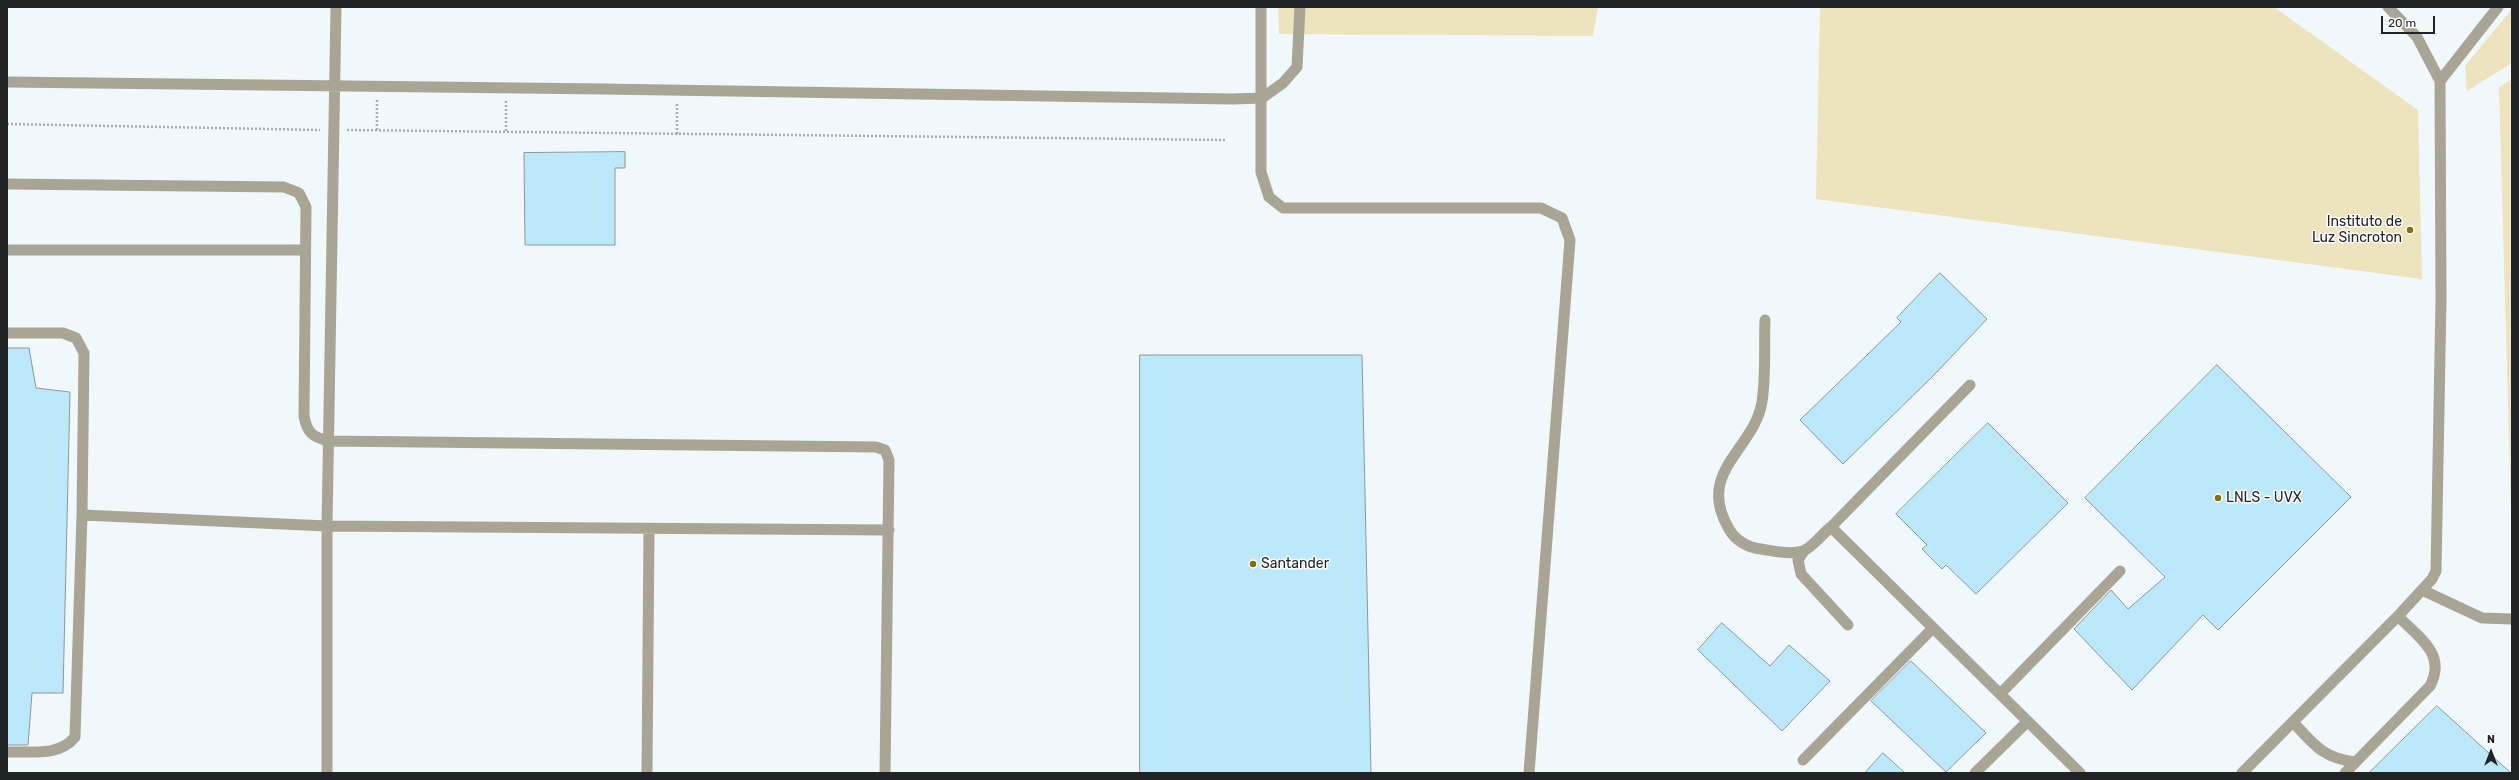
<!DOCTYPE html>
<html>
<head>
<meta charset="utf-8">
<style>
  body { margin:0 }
  #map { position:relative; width:2519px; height:780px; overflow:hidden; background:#f0f8fb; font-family:Rubik,sans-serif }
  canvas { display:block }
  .frame { position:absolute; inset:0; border:8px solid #212425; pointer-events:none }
  .north { position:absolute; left:2471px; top:732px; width:40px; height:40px; -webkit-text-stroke:3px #fff; paint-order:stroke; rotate:0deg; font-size:11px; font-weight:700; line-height:16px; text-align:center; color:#212425 }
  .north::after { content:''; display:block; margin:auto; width:14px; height:18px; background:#212425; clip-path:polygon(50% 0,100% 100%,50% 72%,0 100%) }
  .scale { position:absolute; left:2381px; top:16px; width:54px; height:18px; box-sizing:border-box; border:2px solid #212425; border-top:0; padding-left:5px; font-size:12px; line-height:14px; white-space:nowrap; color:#212425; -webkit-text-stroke:3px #fff; paint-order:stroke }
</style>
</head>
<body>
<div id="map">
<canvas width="2519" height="780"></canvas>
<div class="frame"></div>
<div class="north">N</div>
<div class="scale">20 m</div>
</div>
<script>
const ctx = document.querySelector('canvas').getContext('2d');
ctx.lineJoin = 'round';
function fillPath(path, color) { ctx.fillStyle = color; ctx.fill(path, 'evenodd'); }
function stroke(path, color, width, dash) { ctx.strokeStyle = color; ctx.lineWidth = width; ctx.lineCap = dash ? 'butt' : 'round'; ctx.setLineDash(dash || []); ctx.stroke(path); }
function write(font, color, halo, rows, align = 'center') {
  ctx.font = font + ' Rubik,sans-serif'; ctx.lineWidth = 3; ctx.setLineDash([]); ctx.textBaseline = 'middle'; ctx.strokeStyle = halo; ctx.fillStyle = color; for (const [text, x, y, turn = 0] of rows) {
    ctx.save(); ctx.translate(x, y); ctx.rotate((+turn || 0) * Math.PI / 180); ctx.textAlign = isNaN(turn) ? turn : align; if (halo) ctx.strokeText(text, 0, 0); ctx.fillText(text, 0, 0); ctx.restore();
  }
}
fillPath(new Path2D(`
  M1278 7H1598L1593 36 1279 34Z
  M1820 7H2274L2418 110 2422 279 1816 199Z
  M2512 9V63L2467 91 2465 66Z
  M2512 79V547L2499 87Z`), '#ede3bc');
const building = new Path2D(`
  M625 152V168H615V245H525L524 153Z
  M1940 273 1987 319 1935 374 1843 464 1800 420 1901 322 1897 318Z
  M7 348H29L36 388 70 392 63 693H32L28 745H7Z
  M1140 355H1362L1371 773H1140Z
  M2217 365 2351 497 2218 630 2203 615 2132 690 2074 629 2111 590 2128 609 2165 577 2085 498Z
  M1988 423 2068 503 1976 594 1946 565 1942 569 1922 549 1927 545 1896 514Z
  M1722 623 1770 666 1789 645 1830 681 1782 731 1698 650Z
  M1911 661 1986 733 1946 772 1871 701Z
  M2437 706 2511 773H2369Z
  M1883 753 1905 773H1865Z`);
fillPath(building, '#bbe9fb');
stroke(building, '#8e9699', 1);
stroke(new Path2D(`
  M506 101V132
  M7 124 320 130
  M347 130 1227 140
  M377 130V99
  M677 134V103`), '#a6acaf', 2.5, [2, 2]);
stroke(new Path2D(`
  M1261 7V172L1269 197 1283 208H1541L1562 218 1570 240 1529 773
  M2440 81 2498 7
  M7 82C416 84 824 94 1233 99L1262 98 1283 83 1297 67 1300 7
  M7 184 284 187 299 193 306 207 304 416C307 433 313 437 328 441L876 447 885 450 889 460 885 773
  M7 250H305
  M1765 320C1764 346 1766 376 1762 402 1754 450 1695 472 1729 529 1735 540 1748 548 1761 549 1774 551 1790 555 1803 551 1812 548 1823 533 1831 527L2080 773
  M7 333H63L76 338 84 353 82 515
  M1831 527 1970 385
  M1804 551 1798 560 1801 574 1848 625
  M2422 590 2482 618 2512 619
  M2000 694 2120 571
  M2293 722C2314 745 2323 758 2355 762
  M7 752C31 751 59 757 75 737L82 515 327 526 336 7
  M1803 760 1933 628
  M327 773V526L889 530
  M647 773 649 529
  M1975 773 2027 722
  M2242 773 2398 616 2432 579 2436 571 2441 299 2440 81 2417 37 2388 7
  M2345 773 2430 686C2447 654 2419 638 2398 616`), '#a9a594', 11);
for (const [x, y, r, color] of [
  [2410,230,4,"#84700f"],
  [2218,498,4,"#84700f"],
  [1253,564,4,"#84700f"]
]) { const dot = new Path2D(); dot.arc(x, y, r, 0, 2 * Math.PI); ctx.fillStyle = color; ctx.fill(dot); stroke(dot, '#fff', 1.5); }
write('14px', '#212425', '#fff', [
  ["Instituto de",2402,222,"right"],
  ["Luz Sincroton",2402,238,"right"],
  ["LNLS - UVX",2226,498],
  ["Santander",1261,564]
], 'left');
</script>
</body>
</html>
